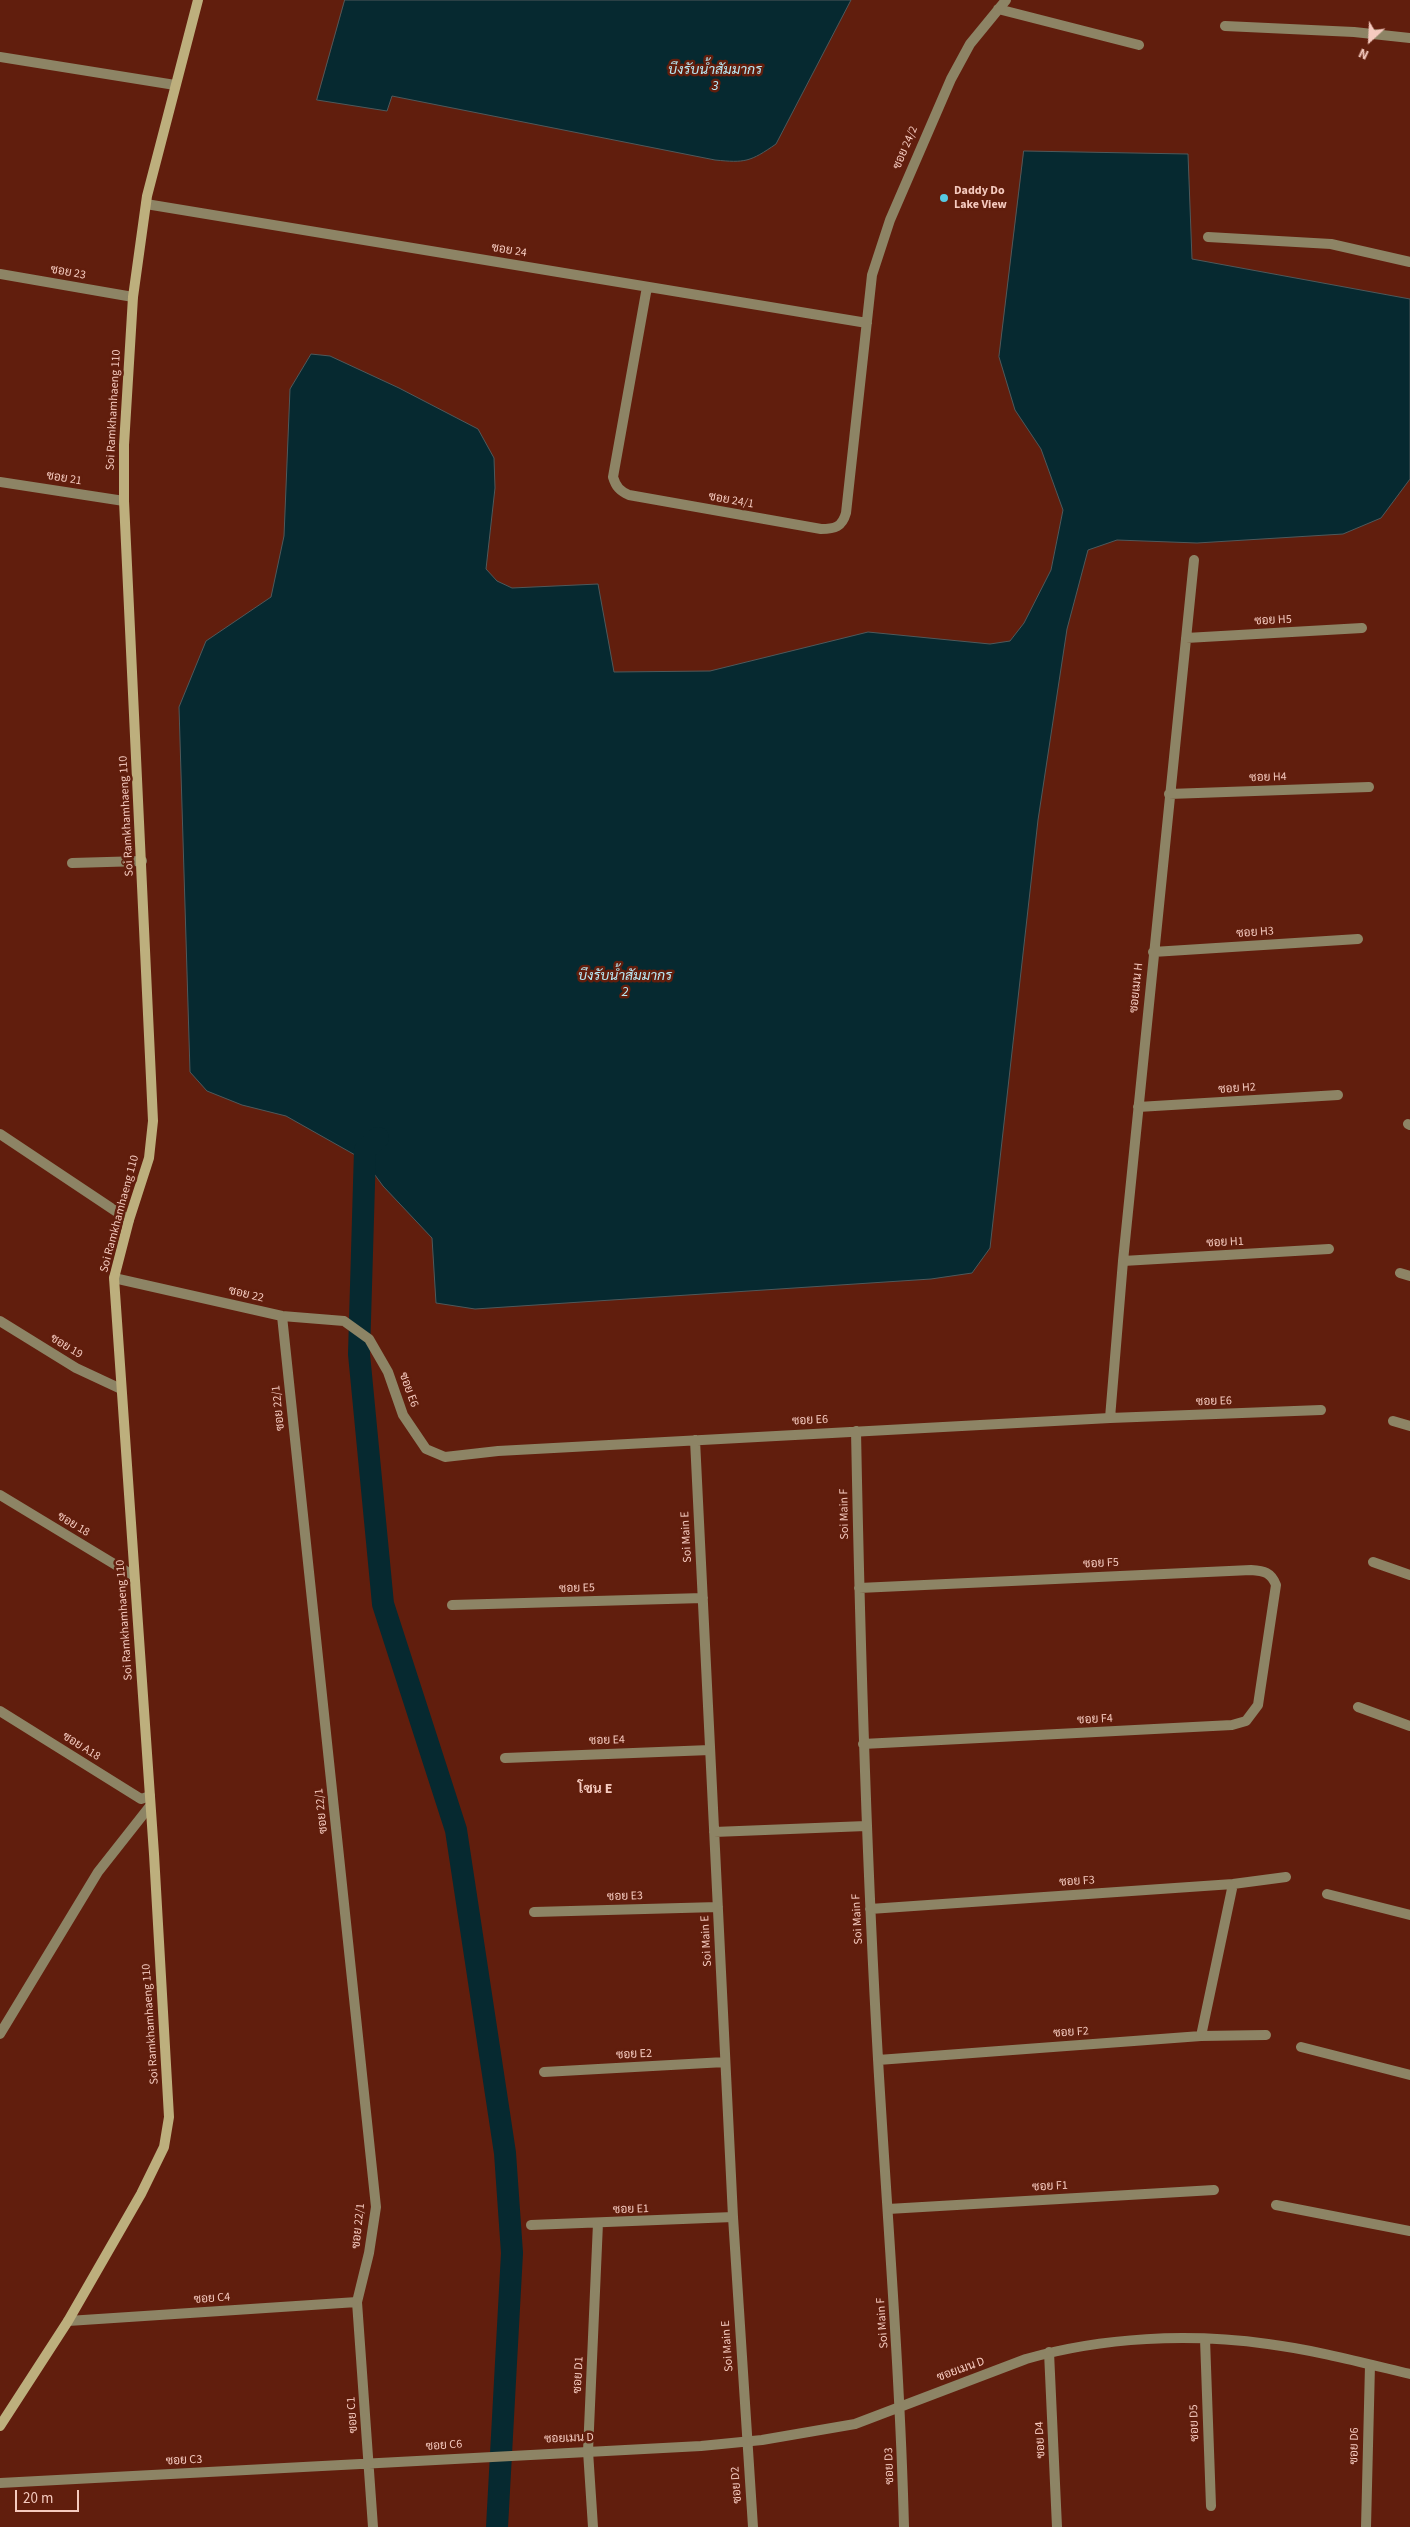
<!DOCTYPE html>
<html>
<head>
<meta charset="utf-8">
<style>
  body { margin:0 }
  #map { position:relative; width:1410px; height:2527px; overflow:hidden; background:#611e0d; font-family:"Source Sans 3",sans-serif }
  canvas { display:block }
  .north { position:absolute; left:1345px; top:15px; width:50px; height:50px; -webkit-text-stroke:4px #611e0d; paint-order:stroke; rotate:205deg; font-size:14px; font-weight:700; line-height:20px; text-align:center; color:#f5cabf }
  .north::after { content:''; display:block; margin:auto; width:18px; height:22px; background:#f5cabf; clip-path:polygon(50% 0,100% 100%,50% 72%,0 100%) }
  .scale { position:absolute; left:15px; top:2490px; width:64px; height:22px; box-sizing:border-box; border:2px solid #f5cabf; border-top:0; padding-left:6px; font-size:15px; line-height:18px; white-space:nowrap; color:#f5cabf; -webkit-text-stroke:4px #611e0d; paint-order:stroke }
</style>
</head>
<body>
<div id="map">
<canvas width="1410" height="2527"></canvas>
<div class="north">N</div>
<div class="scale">20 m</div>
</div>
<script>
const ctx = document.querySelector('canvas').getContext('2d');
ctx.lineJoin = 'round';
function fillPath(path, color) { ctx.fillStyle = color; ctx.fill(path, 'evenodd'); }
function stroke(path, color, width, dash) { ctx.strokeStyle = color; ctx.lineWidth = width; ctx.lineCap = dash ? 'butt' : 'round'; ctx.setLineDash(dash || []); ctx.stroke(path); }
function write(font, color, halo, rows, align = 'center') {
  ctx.font = font + ' "Source Sans 3",Sarabun,sans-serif'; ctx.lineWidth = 5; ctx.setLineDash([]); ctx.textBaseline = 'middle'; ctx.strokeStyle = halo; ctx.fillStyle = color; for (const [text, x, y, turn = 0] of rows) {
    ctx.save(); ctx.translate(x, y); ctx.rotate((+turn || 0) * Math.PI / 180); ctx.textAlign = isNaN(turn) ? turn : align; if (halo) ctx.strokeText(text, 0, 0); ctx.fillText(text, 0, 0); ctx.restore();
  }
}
const water = new Path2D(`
  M345 0H851L776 144C750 162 745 163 715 160L392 96 387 111 317 100Z
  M1024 151 1188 154 1192 259 1410 299V479L1381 518 1343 534 1197 543 1117 540 1088 550 1067 629 1038 820 990 1248 972 1273 931 1279 475 1309 436 1303 432 1238 383 1186 364 1160 286 1116 242 1105 207 1091 190 1072 179 707 206 641 271 597 284 536 290 389 311 354 330 356 399 388 478 429 494 458 495 488 486 569 497 581 512 588 598 584 614 672 710 671 868 632 990 644 1010 641 1024 623 1051 570 1063 510 1041 449 1015 410 999 357Z`);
fillPath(water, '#062930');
stroke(water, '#4e595b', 1);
stroke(new Path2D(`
  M378 1138 365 1150 359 1354 383 1604 456 1830 505 2153 512 2253 497 2527`), '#062930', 22);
stroke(new Path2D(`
  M998 9 1139 45
  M1225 26 1354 32 1410 38
  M0 57 175 85
  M146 204 867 323
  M1208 237 1331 244 1410 262
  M0 274 133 297
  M647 287 613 477C616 487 620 491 629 495L821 529C835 529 842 527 846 513L872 275 890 220 951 79 970 44 1006 0
  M0 482 124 501
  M1186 638 1362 628
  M1169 794 1369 787
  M72 863 142 861
  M1153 952 1358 939
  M1138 1107 1338 1095
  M1408 1124 1410 1125
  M0 1134 129 1220
  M1123 1261 1329 1249
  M1400 1273 1410 1276
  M114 1278 282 1316 344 1321 369 1339 388 1372 403 1415 426 1449 445 1457 498 1451 1110 1418 1321 1410
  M282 1316 376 2207 369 2253 357 2302 373 2527
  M0 1321 76 1368 121 1389
  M1110 1418 1123 1261 1194 560
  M1393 1421 1410 1426
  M856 1431C860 1640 866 1850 878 2059 887 2215 900 2371 904 2527
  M695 1440 733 2217 753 2527
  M0 1495 134 1576
  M1373 1562 1410 1575
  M859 1588 1251 1570C1264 1571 1271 1572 1276 1585L1258 1705 1246 1721 1232 1725 863 1744
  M452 1605 703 1598
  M1358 1707 1410 1726
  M0 1711 141 1799 150 1796
  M505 1758 710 1750
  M714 1832 866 1826
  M1327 1894 1410 1915
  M870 1909 1233 1884 1286 1877
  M534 1912 718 1907
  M0 2034 98 1872 150 1806
  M1201 2036 1233 1884
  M1301 2047 1410 2075
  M878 2060 1201 2036 1266 2035
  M544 2072 725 2062
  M1276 2205 1410 2231
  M888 2209 1214 2190
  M531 2225 733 2217
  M68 2321 357 2302
  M1205 2339 1211 2506
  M1049 2352 1057 2527
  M0 2483 701 2446 762 2440 855 2424 1026 2359C1103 2337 1189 2333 1268 2344 1315 2350 1364 2363 1410 2374
  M593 2527 588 2451 598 2223
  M1366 2527 1370 2365`), '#8d8465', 10);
stroke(new Path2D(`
  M0 2426 68 2321 141 2194 164 2147 169 2117 154 1854 114 1278 129 1220 149 1158 153 1121 124 501V445L133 297 147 196 198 0`), '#bdaf7d', 10);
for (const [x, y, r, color] of [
  [944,198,5,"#57c9e2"]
]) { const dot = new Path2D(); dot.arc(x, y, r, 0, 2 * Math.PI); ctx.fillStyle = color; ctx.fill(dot); stroke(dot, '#611e0d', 2); }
write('12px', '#f5cabf', '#611e0d', [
  ["ซอย 24/2",906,148,-67],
  ["ซอย 24",509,251,9],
  ["ซอย 23",68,273,10],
  ["Soi Ramkhamhaeng 110",114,410,-87],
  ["ซอย 21",64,479,9],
  ["ซอย 24/1",731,501,10],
  ["ซอย H5",1273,621,-3],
  ["ซอย H4",1268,778,-2],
  ["Soi Ramkhamhaeng 110",127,816,-93],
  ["ซอย H3",1255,933,-4],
  ["ซอยเมน H",1137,988,-84],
  ["ซอย H2",1237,1089,-4],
  ["Soi Ramkhamhaeng 110",120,1214,-75],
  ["ซอย H1",1225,1243,-3],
  ["ซอย 22",246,1295,13],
  ["ซอย 19",66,1347,31],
  ["ซอย E6",408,1390,70],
  ["ซอย E6",1214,1402,-2],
  ["ซอย 22/1",279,1408,-96],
  ["ซอย E6",810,1421,-3],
  ["Soi Main F",845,1514,-91],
  ["ซอย 18",73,1525,31],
  ["Soi Main E",687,1537,-93],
  ["ซอย F5",1101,1564,-3],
  ["ซอย E5",577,1589,-2],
  ["Soi Ramkhamhaeng 110",125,1620,-94],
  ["ซอย F4",1095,1720,-3],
  ["ซอย E4",607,1741,-2],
  ["ซอย A18",81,1747,32],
  ["ซอย 22/1",322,1811,-96],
  ["ซอย F3",1077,1882,-4],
  ["ซอย E3",625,1897,-2],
  ["Soi Main F",858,1919,-93],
  ["Soi Main E",707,1941,-93],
  ["Soi Ramkhamhaeng 110",151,2024,-94],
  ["ซอย F2",1071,2033,-4],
  ["ซอย E2",634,2055,-3],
  ["ซอย F1",1050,2187,-3],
  ["ซอย E1",631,2210,-2],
  ["ซอย 22/1",359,2226,-84],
  ["ซอย C4",212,2299,-4],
  ["Soi Main F",883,2323,-94],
  ["Soi Main E",728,2346,-94],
  ["ซอยเมน D",961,2370,-20],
  ["ซอย D1",579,2375,-87],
  ["ซอย C1",353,2415,-94],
  ["ซอย D5",1195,2423,-92],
  ["ซอยเมน D",569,2439,-2],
  ["ซอย D4",1041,2440,-93],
  ["ซอย C6",444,2446,-4],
  ["ซอย D6",1355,2446,-89],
  ["ซอย C3",184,2461,-3],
  ["ซอย D3",890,2466,-92],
  ["ซอย D2",737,2485,-94]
]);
write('bold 12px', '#f5cabf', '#611e0d', [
  ["Daddy Do",954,191],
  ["Lake View",954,205]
], 'left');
write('italic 14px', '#b9e9f5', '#611e0d', [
  ["บึงรับน้ำสัมมากร",715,71],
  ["3",715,87],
  ["บึงรับน้ำสัมมากร",625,977],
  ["2",625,993]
]);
write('bold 14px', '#f5cabf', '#611e0d', [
  ["โซน E",595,1790]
]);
</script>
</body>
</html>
